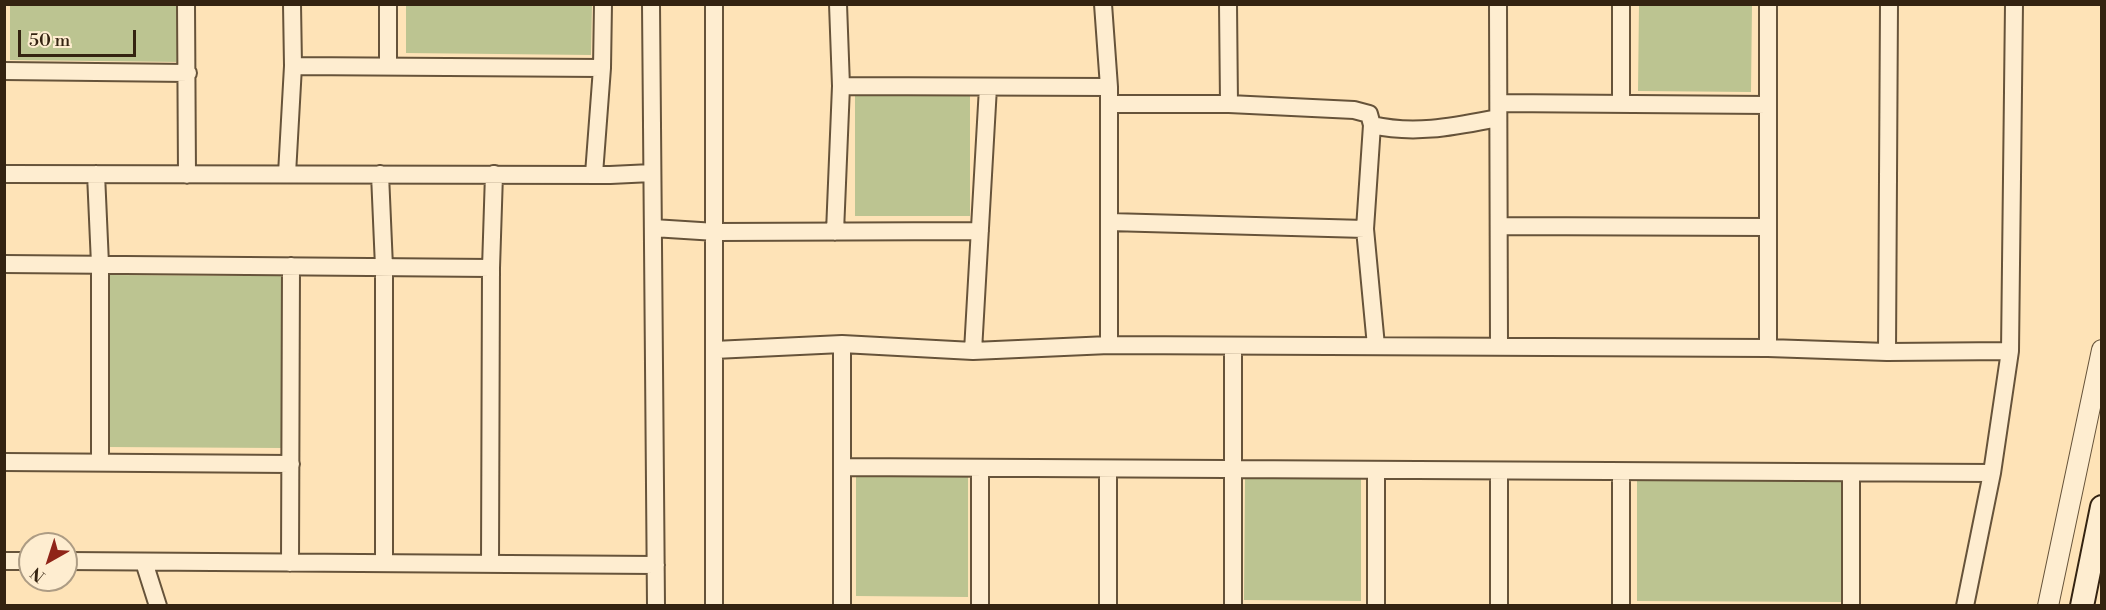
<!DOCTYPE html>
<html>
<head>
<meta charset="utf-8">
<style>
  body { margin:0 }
  #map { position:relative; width:2106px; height:610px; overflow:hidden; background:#fee3b7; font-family:"Libre Bodoni",serif }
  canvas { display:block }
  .frame { position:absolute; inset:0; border:6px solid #342311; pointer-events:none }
  .north { position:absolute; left:18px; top:532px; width:60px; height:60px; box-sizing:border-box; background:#feedd0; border:2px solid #ad9c84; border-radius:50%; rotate:219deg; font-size:16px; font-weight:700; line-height:24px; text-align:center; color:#342311 }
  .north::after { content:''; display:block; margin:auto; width:21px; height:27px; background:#8f2418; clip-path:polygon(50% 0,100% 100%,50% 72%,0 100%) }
  .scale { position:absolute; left:18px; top:30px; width:118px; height:27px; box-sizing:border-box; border:3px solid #342311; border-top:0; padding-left:8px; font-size:18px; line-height:21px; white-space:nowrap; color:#342311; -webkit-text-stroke:4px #feedd0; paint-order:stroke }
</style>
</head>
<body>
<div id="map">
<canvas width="2106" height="610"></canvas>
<div class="frame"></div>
<div class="north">N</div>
<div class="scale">50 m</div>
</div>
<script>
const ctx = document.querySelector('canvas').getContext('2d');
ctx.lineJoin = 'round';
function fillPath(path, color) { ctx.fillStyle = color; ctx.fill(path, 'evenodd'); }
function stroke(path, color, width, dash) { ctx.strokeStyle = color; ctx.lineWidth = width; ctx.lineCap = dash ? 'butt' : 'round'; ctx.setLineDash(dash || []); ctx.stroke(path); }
fillPath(new Path2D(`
  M10 5H181V62L10 60Z
  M406 5H592L591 55 406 53Z
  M1639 5H1752L1751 92 1638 91Z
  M855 95H970V216H855Z
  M108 275 281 276V448L108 447Z
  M856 476 968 477V597L856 596Z
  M1637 478 1841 479V602L1637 601Z
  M1245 479H1361V601L1244 600Z`), '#bcc491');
const minor = new Path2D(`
  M186 4 187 175
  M651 4 656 606
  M1103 4 1109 87V345
  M1228 4 1229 104
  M1498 4 1499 347
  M1621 4V104
  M293 66 602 68
  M388 66V4
  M4 71 188 73
  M841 86 1109 87
  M1499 103 1768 105
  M1109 104H1229L1354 110 1369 114 1372 125 1365 229 1376 346
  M1372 125C1416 135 1456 126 1498 118
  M4 174 610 175 652 173
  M96 174 100 264V462
  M287 174 293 66 292 4
  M380 174 384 267V563
  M594 174 602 68 603 4
  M1109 222 1365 229
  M1499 226 1768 227
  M653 228 716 232 980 231
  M835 232 841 86 838 4
  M4 264 491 268
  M1768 348V4
  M714 350 842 344 973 351 1109 345 1768 348 1887 352 2010 351
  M973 351 988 87
  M1887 352 1889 4
  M4 462 291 464
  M842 467 1992 473
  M980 468V606
  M1108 469V606
  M4 561H30
  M66 561 656 565
  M144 562 158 606
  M290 563 291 266
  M490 564 491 268 494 174
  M714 606V4
  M842 606V344
  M1233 606V346
  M1376 606V470
  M1499 606V471
  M1621 606V472
  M1851 606V473
  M1965 606 1992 473 2010 351 2014 4`);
const tertiary = new Path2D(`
  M2048 606 2102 350`);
const secondary = new Path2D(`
  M2082 606 2102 507`);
stroke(minor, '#66533a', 20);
stroke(tertiary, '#66533a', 22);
stroke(secondary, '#342311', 26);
stroke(minor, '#feedd0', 16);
stroke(tertiary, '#feedd0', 20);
stroke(secondary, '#feedd0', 22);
</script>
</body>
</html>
